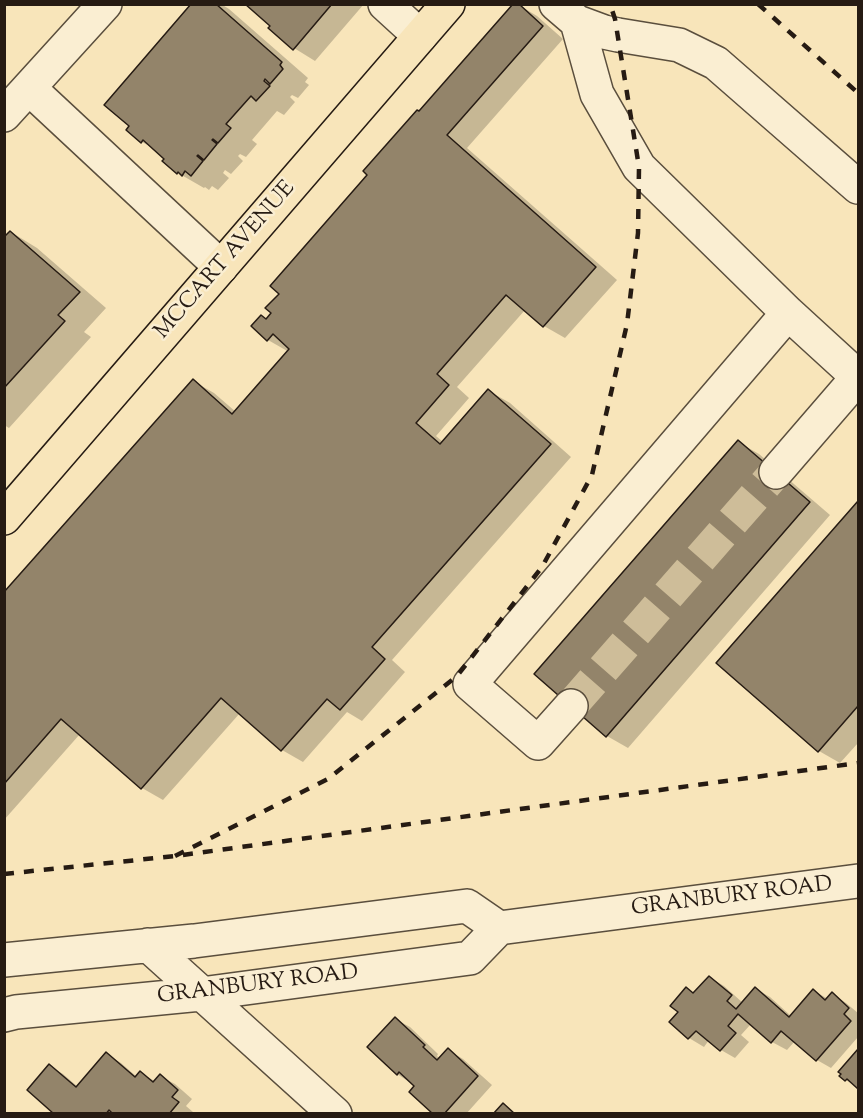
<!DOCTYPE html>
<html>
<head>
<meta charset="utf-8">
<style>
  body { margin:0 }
  #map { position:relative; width:863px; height:1118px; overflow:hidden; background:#f8e5ba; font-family:"Sorts Mill Goudy",serif }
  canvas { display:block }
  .frame { position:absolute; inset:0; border:6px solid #261b13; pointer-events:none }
</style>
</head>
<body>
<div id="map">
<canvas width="863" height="1118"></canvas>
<div class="frame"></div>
</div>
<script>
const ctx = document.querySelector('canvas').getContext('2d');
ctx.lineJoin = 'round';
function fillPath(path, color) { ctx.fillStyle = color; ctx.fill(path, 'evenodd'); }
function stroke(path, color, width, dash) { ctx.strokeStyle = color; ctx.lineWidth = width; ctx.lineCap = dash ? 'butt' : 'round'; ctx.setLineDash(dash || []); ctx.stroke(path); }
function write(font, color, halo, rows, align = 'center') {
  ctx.font = font + ' "Sorts Mill Goudy",serif'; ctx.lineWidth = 5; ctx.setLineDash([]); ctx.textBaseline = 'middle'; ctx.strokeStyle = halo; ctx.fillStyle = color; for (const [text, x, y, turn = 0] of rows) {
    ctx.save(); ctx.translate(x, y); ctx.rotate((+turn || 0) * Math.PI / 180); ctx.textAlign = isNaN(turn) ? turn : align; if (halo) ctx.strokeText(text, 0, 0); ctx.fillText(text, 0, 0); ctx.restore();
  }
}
fillPath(new Path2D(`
  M193 4H221L229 9 308 78 305 82 309 85 298 98 292 95 290 97 295 102 284 115 277 111 252 140 257 144 246 157 240 154 238 156 243 161 231 174 225 170 223 173 229 178 218 190 212 186 209 190 205 187 204 188 178 173 164 161 166 158 157 150 142 142Z
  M248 4H364L315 61 294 48 272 25Z
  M517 4 537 16 563 39 467 148 617 280 565 338 544 326 525 310 457 387 469 398 436 436 443 442 489 391 510 403 571 457 392 660 405 672 362 721 347 712 303 762 282 750 240 713 163 800 142 788 80 734 4 820V594L193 381 214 393 236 412 289 352 268 340 267 320 281 294 369 175 420 113Z
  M11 232 37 248 106 308 84 332 91 337 9 428 4 425V240Z
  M738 442 759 454 830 515 628 748 607 736Z
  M858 503V743L840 763 819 751 718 663Z
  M709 977 724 986 743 1003 756 989 770 997 791 1016 814 991 828 999 832 994 846 1003 858 1013V1022L857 1023 858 1024V1037L831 1068 817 1060 795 1041 787 1050 772 1042 751 1024 741 1035 749 1042 735 1058 721 1050 709 1040 704 1047 689 1038 671 1022 680 1012 687 989 695 994Z
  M395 1019 410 1027 438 1054 437 1056 440 1059 448 1050 463 1059 492 1085 466 1114H435L416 1086 397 1074Z
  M858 1051V1087L846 1080 841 1072Z
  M106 1054 121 1063 137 1077 141 1073 156 1082 160 1076 175 1084 192 1099 186 1106 193 1112 191 1114H56L49 1066 63 1074 78 1087Z`), '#0003');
const building = new Path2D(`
  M191 4H216L282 62 280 65 283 69 270 84 265 79 264 81 270 86 256 101 251 96 226 124 231 128 218 143 213 139 212 140 217 144 204 160 198 155 197 156 203 161 191 176 185 171 182 176 178 172 177 174 162 161 164 159 143 140 141 143 126 130 129 126 104 105Z
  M245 4H332L293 50 268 28 270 26Z
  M513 4H519L543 26 447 135 596 267 543 327 506 295 437 374 449 385 416 423 440 444 488 389 551 444 372 647 385 659 340 710 327 699 281 751 221 698 141 789 61 719 4 784V592L193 379 232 414 289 349 273 334 267 341 251 326 261 315 266 319 271 313 265 308 279 294 270 286 367 175 363 171 417 110 419 111Z
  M10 231 80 292 58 315 65 321 4 388V237Z
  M738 440 810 502 606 737 534 674Z
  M858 501V706L818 752 716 663Z
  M709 976 732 995 727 1001 736 1009 755 987 789 1017 813 989 825 1000 832 992 849 1008 844 1014 851 1021 816 1061 781 1031 771 1043 738 1014 728 1026 736 1033 720 1051 696 1031 688 1039 669 1022 678 1012 670 1006 686 987 693 993Z
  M395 1017 425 1045 423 1047 437 1060 448 1048 478 1076 444 1114H433L409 1092 414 1086 399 1072 397 1075 367 1047Z
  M858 1049V1089L847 1079 845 1081 839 1076 841 1074 838 1072Z
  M106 1052 135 1077 140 1071 153 1082 160 1074 178 1090 172 1097 179 1102 169 1114H113L109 1110 106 1114H54L27 1090 49 1064 76 1087Z
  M503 1103 515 1114H493Z`);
fillPath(building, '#93846a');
stroke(building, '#261b13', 1.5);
stroke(new Path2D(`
  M571 706 776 472`), '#cebd99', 33, [33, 16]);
const minor = new Path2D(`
  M385 4 420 36
  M556 4 577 22 604 32 618 35 679 45 716 63 858 187
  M577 22 597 94 639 167 788 313 858 377
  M29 88 221 267
  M4 115 105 4
  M776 472 858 377
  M571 706 538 743 470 684 788 313
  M148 945 335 1114
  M4 960 194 941 467 906 499 928
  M4 1015 16 1012 201 994 470 958 499 928 858 881`);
const major = new Path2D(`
  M4 518 448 4`);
stroke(minor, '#5a4e3d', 36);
stroke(major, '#261b13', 36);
stroke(minor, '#faeed2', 33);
stroke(major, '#f8e5ba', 33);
stroke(new Path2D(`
  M758 4 858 93
  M175 856 328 779 457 676 542 567 592 475 627 324 638 233 639 167 615 19 610 4
  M4 874 175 856 858 763`), '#261b13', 4.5, [10, 10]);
write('22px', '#261b13', '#faeed2', [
  ["MCCART AVENUE",226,261,-49],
  ["GRANBURY ROAD",732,898,-7],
  ["GRANBURY ROAD",258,986,-7]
]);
</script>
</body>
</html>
